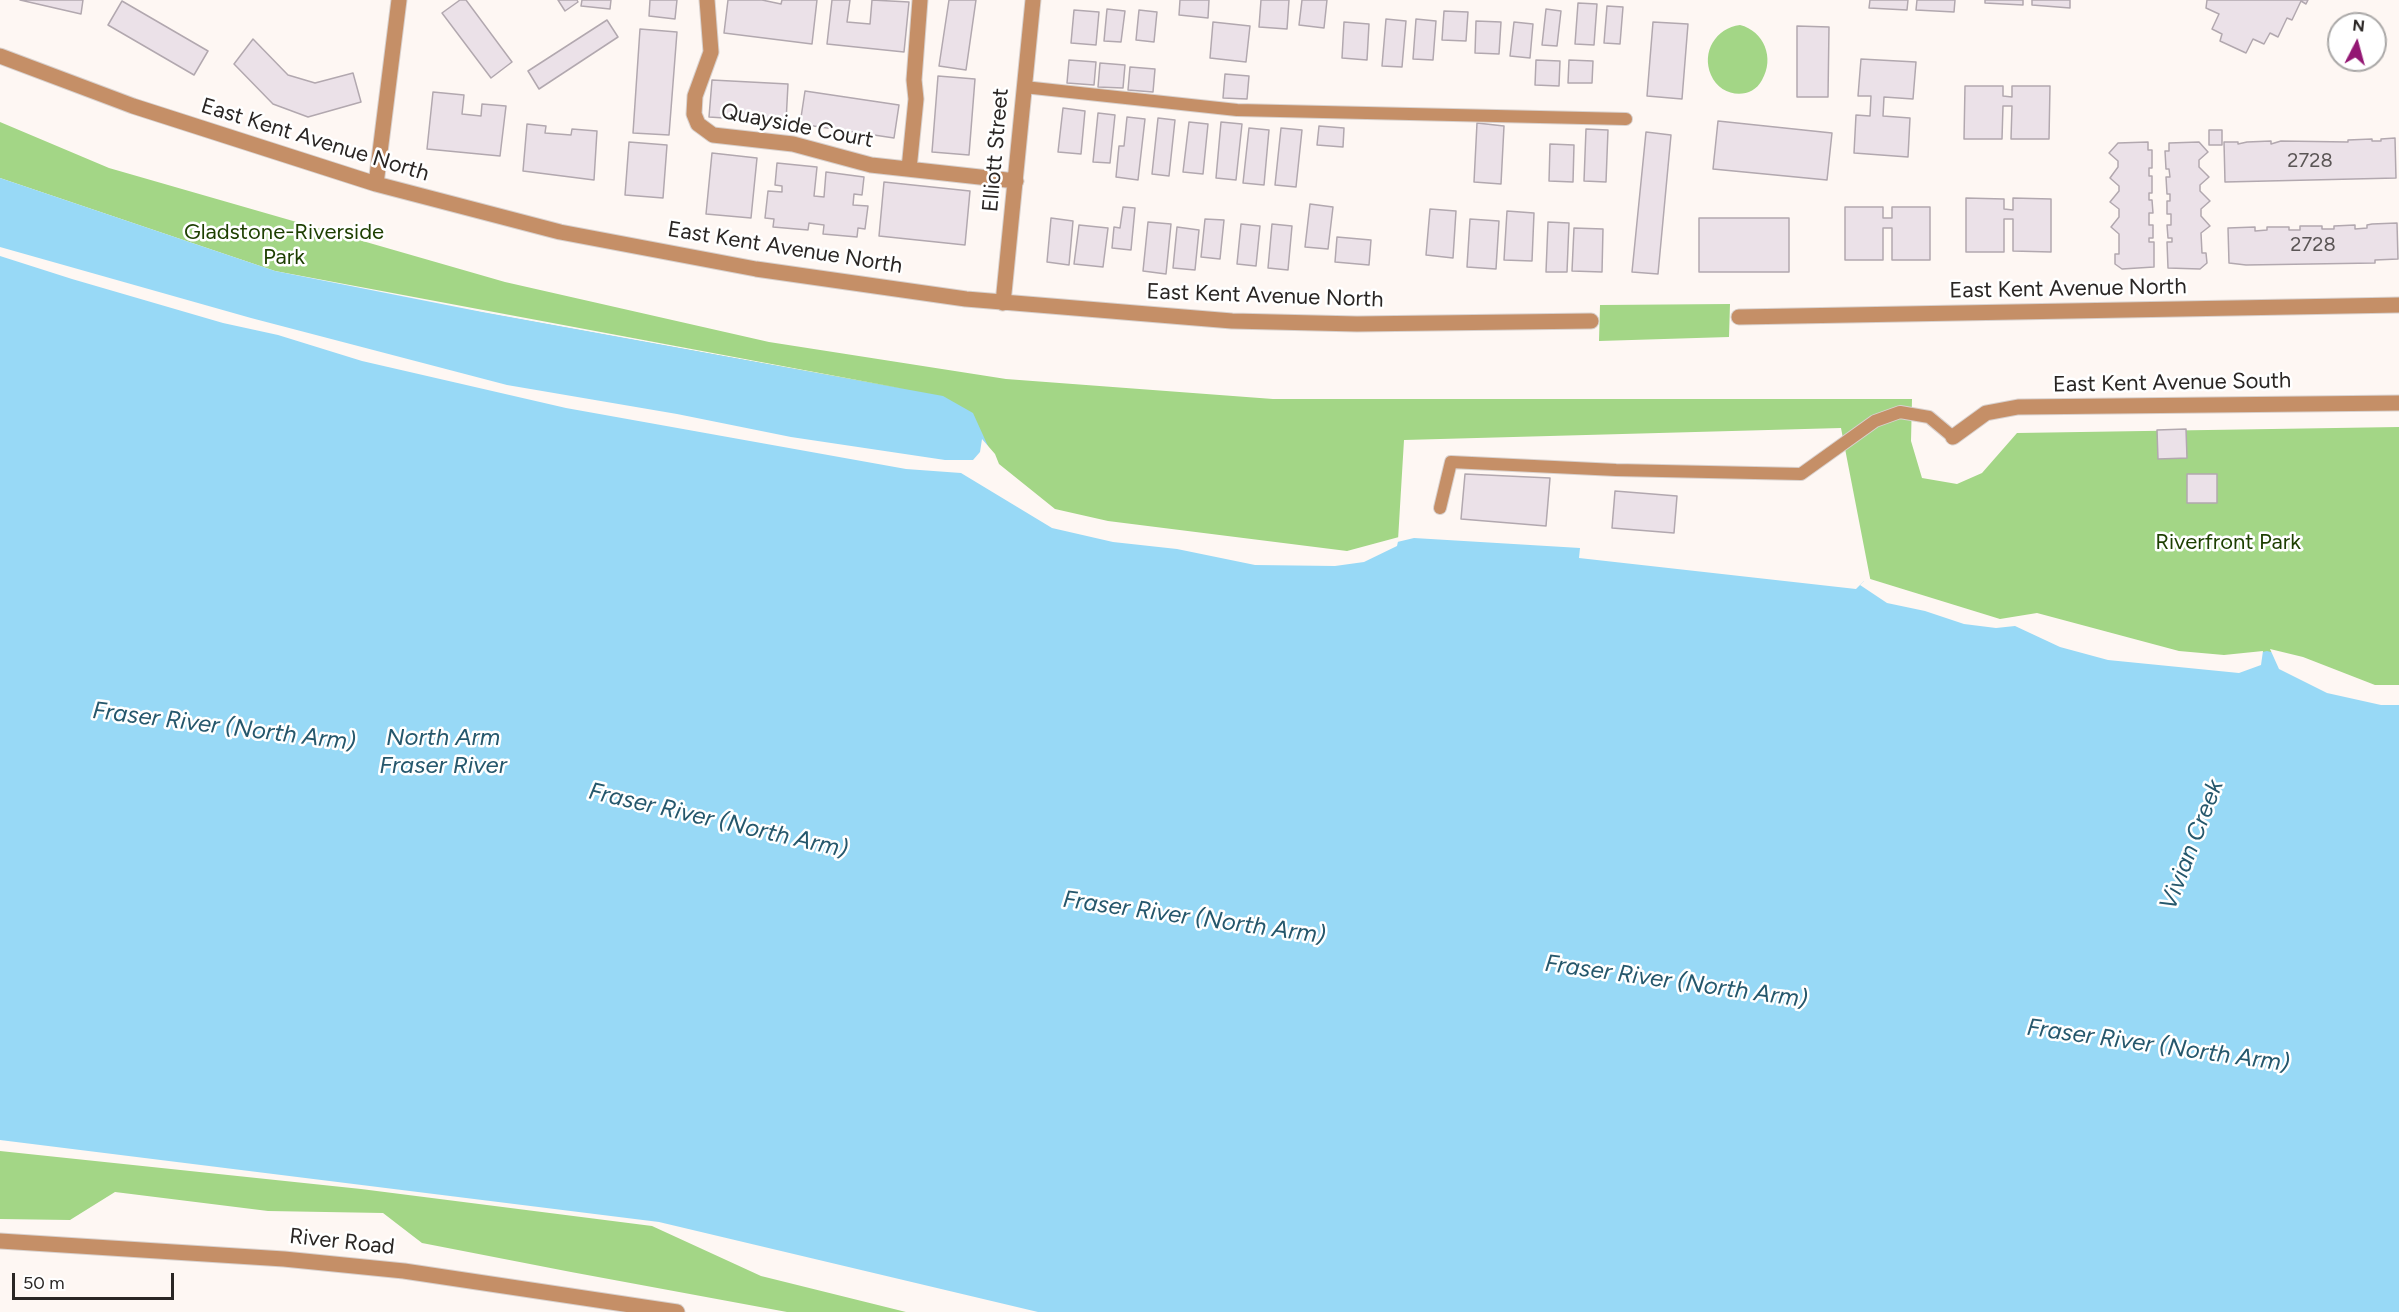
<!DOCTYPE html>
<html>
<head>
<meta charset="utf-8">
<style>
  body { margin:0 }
  #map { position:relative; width:2399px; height:1312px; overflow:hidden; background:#fef7f3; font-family:Figtree,sans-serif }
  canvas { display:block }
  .north { position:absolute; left:2327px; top:12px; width:60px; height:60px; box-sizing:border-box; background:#fff; border:2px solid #aaa8a7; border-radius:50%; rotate:6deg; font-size:16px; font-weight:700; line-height:24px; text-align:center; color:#2a2624 }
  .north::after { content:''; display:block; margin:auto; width:21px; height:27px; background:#931773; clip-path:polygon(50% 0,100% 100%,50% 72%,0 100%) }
  .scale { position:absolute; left:12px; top:1273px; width:162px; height:27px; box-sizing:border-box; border:3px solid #2a2624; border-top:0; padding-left:8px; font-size:18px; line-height:21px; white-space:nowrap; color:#2a2624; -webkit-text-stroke:4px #fff; paint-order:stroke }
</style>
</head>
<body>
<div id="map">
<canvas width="2399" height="1312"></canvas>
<div class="north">N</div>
<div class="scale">50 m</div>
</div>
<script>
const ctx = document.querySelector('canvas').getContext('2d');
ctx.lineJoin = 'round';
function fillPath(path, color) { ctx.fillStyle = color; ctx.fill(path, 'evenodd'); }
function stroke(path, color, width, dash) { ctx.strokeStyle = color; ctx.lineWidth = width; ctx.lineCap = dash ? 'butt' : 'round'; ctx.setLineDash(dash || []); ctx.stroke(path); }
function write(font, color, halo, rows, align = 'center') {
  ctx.font = font + ' Figtree,sans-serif'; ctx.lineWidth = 5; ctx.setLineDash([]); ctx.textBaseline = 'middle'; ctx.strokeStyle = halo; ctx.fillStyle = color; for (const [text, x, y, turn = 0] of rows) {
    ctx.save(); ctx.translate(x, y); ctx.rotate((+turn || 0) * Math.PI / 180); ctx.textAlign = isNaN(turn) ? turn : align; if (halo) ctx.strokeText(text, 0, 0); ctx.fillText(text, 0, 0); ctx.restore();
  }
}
fillPath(new Path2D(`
  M1740 25C1764 31 1775 58 1762 80 1751 101 1720 97 1711 75 1701 52 1716 28 1740 25Z
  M0 122 109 168 505 282 769 342 1006 379 1273 399H1912L1911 441 1922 478 1957 484 1982 473 2017 433 2399 427V688L2373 686 2237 658 2178 652 2000 622 1871 583 1841 428 1404 440 1398 540 1347 554 1108 524 1054 512 248 270 905 389 275 271 0 178Z
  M1730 304 1729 337 1599 341 1600 305Z
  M0 1151 361 1189 652 1226 761 1276 906 1312H787L571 1272 422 1243 383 1213 268 1211 115 1192 70 1220 0 1219Z`), '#a3d686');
fillPath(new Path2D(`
  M0 178 275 271 482 312 943 396 973 413 997 466 1054 512 1108 524 1347 554 1414 538 1580 548 1579 558 1856 589 1864 581 2000 622 2178 652 2237 658 2267 651 2307 661 2373 686 2399 688V1312H1038L659 1222 0 1140Z`), '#98d9f6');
fillPath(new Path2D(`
  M0 247 251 318 507 385 677 414 791 437 945 460H973L980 452 982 439 995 454 999 464 1055 509 1108 521 1347 551 1399 537 1397 546 1364 562 1335 566 1255 565 1177 549 1113 542 1052 528 961 473 906 469 566 408 362 361 278 335 223 323 72 279 0 256Z
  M1867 578 2000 619 2037 613 2179 651 2224 655 2263 651 2261 665 2239 673 2108 660 2060 647 2015 626 1996 628 1964 624 1925 611 1887 603 1860 585Z
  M2270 649 2303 657 2375 685H2399V705H2381L2327 693 2279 669Z`), '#fef7f3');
const building = new Path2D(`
  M20 0H83L81 14Z
  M460 0H466L512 62 491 78 442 13Z
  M558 0H577L578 2 565 11Z
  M582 0H611L610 9 581 6Z
  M650 0H677L675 19 649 16Z
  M728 0H762L781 4 782 0H817L812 44 724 33Z
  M832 0H850L847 22 870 24 872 0 909 2 904 52 827 44Z
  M949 0H976L966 70 939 66Z
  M1180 0H1209L1208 18 1179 15Z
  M1261 0H1289L1287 29 1259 27Z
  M1302 0H1327L1324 28 1299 25Z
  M1870 0H1908L1907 10 1869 8Z
  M1917 0H1955L1954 12 1916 10Z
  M1985 0H2023V5L1985 3Z
  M2032 0H2070V8L2032 5Z
  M2207 0H2308L2306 4 2301 1 2292 20 2287 18 2278 37 2270 33 2264 44 2253 39 2246 53 2220 41 2222 34 2212 29 2219 14 2206 8Z
  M122 1 208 51 194 75 108 25Z
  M1578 3 1597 4 1594 45 1575 44Z
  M1607 6 1623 7 1620 44 1604 43Z
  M1107 9 1125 11 1121 42 1104 41Z
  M1546 9 1561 11 1557 46 1542 45Z
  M1074 10 1099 12 1096 45 1071 43Z
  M1139 10 1157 12 1154 42 1136 40Z
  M1444 11 1468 12 1466 41 1442 40Z
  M1386 19 1406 21 1402 67 1382 66Z
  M1416 19 1436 21 1433 60 1413 59Z
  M607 20 618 37 539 89 528 71Z
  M1476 21 1501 22 1499 54 1475 53Z
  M1213 22 1250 26 1246 62 1210 58Z
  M1344 22 1369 24 1367 60 1342 58Z
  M1514 22 1533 24 1530 58 1510 56Z
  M1653 22 1688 24 1682 99 1647 96Z
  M1797 26 1829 27 1828 97H1797Z
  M640 29 677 32 669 135 633 133Z
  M253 39 288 75 315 83 353 73 361 102 308 117 273 104 234 64Z
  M1861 59 1916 62 1913 99 1884 97 1883 116 1910 118 1908 157 1854 153 1856 115 1870 116 1871 96H1858Z
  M1069 60 1096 62 1094 85 1067 83Z
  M1536 60 1560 61 1559 86 1535 85Z
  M1569 60 1593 61 1592 83H1568Z
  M1100 63 1125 65 1123 88 1098 87Z
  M1130 67 1155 69 1153 92 1128 90Z
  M1225 74 1249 76 1247 99 1223 98Z
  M938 76 975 79 969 155 932 152Z
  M712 80 788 84 786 122 709 117Z
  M1965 86H2003V96L2012 97V86H2050L2049 139H2011L2012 106H2003L2002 139H1964Z
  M805 91 899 105 894 138 800 124Z
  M433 92 464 95 462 114 481 116 482 104 506 106 500 156 427 149Z
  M1063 108 1085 111 1081 154 1058 152Z
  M1098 113 1115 115 1110 163 1093 162Z
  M1127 117 1145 119 1138 180 1116 177 1119 146H1124Z
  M1158 118 1175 120 1169 176 1152 174Z
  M1718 121 1832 133 1827 180 1713 169Z
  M1189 122 1208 124 1203 174 1183 172Z
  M1221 122 1242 124 1236 180 1216 178Z
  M1477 123 1504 126 1501 184 1474 182Z
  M527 124 546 126 545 133 571 135 572 129 597 131 594 180 523 171Z
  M1319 126 1344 128 1343 147 1317 145Z
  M1249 128 1269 130 1264 185 1243 183Z
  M1281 128 1302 130 1296 187 1275 185Z
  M1586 129 1608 130 1606 182 1584 181Z
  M2209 130H2222V145H2209Z
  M1646 132 1671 135 1658 274 1632 272Z
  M2395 138 2396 178 2225 182 2224 142H2238V144L2247 142 2271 141V144L2281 141 2348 142V140L2372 139V141H2381V139Z
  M629 142 667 145 663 198 625 195Z
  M2148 142V150H2152V168H2149V176H2152V193H2149V200H2152L2153 213H2149V225H2153V238H2149V242H2154V267L2122 269 2115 264V254H2119V234L2111 227 2119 217V209L2110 202 2119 191V186L2110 178 2118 167V161L2109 153 2118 143Z
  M2199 142 2208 152 2199 160V167L2209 177 2200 185V191L2210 201 2201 209V216L2210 226 2201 233 2202 253H2206L2207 263 2200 269 2168 268 2167 242H2172V238H2168L2167 225H2171V214H2167V201H2170V194H2167L2166 177H2170L2169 169H2166L2165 151H2169V143Z
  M1550 144 1574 145 1573 182 1549 181Z
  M712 153 757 158 751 218 706 214Z
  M777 163 817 167 814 196 824 197 826 172 864 177 862 195 854 194 853 205 868 206 865 229 858 228 857 237 823 234 824 225 809 223 808 230 773 227 774 219 765 218 768 191 782 192V186L775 185Z
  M884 182 970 191 965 245 879 236Z
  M1966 198 2004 199V209L2013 210V198L2051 199V252L2013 251V219H2004V252H1966Z
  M1310 204 1333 207 1328 249 1305 247Z
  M1123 207 1135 208 1131 250 1112 248 1114 227 1120 228Z
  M1845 207H1883V218H1892V207H1930V260H1892V228H1883V260H1845Z
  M1430 209 1456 211 1453 258 1426 255Z
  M1507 211 1534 213 1532 261 1504 260Z
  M1051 218 1073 221 1069 265 1047 262Z
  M1699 218H1789V272H1699Z
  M1205 219 1224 220 1220 259 1201 257Z
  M1470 219 1499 221 1496 269 1467 267Z
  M1148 222 1171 224 1166 274 1143 271Z
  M1548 222 1569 223 1567 272H1546Z
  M2397 223 2398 259 2375 260V263L2246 265 2229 263 2228 228 2255 227V231L2267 230V227H2289V230H2300V226H2322V229H2334V226L2355 225V229L2367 228V225L2372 224Z
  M1241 224 1260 226 1256 266 1237 264Z
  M1272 224 1292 226 1288 270 1268 268Z
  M1079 225 1108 228 1103 267 1074 264Z
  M1177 227 1199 230 1195 270 1173 268Z
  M1574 228 1603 229 1602 272 1572 271Z
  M1337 237 1371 240 1369 265 1335 262Z
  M2186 429 2187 458 2158 459 2157 430Z
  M1465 474 1550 478 1546 526 1461 519Z
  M2187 474H2217V503H2187Z
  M1615 491 1677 496 1674 533 1612 528Z`);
fillPath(building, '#ebe1e8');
stroke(building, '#b2a8af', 1.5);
const service = new Path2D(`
  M1024 87 1237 110 1626 119
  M1440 508 1451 462 1616 470 1801 474 1875 421 1900 412 1929 417 1953 437`);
const minor = new Path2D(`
  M707 0 711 52 695 96 694 114 698 124 713 135 793 144 871 165 1016 181
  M0 56 133 106 376 184 560 232 756 269 966 299 1232 321 1357 324 1591 321
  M909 169 916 99 914 80 920 0
  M376 184 399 0
  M1003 303 1033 0
  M1739 317 2399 305
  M1953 437 1986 413 2018 407 2399 403`);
const tertiary = new Path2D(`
  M0 1241 284 1259 404 1271 677 1312`);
stroke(service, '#d8d1ce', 14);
stroke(minor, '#d8d1ce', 17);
stroke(tertiary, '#d8d1ce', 17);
stroke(service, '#c58f67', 12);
stroke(minor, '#c58f67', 15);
stroke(tertiary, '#c58f67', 15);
write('20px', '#5a5555', null, [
  ["2728",2310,161],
  ["2728",2313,245]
]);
write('22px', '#2a2624', '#fff', [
  ["Quayside Court",797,126,11],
  ["East Kent Avenue North",315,140,17],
  ["Elliott Street",996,150,-85],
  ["East Kent Avenue North",785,248,9],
  ["East Kent Avenue North",2068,289,-1],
  ["East Kent Avenue North",1265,296,2],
  ["East Kent Avenue South",2172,383,-1],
  ["River Road",342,1242,6]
]);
write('22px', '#1d3f01', '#fff', [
  ["Gladstone-Riverside",284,233],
  ["Park",284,258],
  ["Riverfront Park",2228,543]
]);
write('italic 24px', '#25576c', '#fff', [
  ["Fraser River (North Arm)",224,727,7],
  ["North Arm",443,738],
  ["Fraser River",443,766],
  ["Fraser River (North Arm)",718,821,13],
  ["Vivian Creek",2192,845,-69],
  ["Fraser River (North Arm)",1194,918,8],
  ["Fraser River (North Arm)",1676,982,8],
  ["Fraser River (North Arm)",2158,1046,8]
]);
</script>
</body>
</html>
